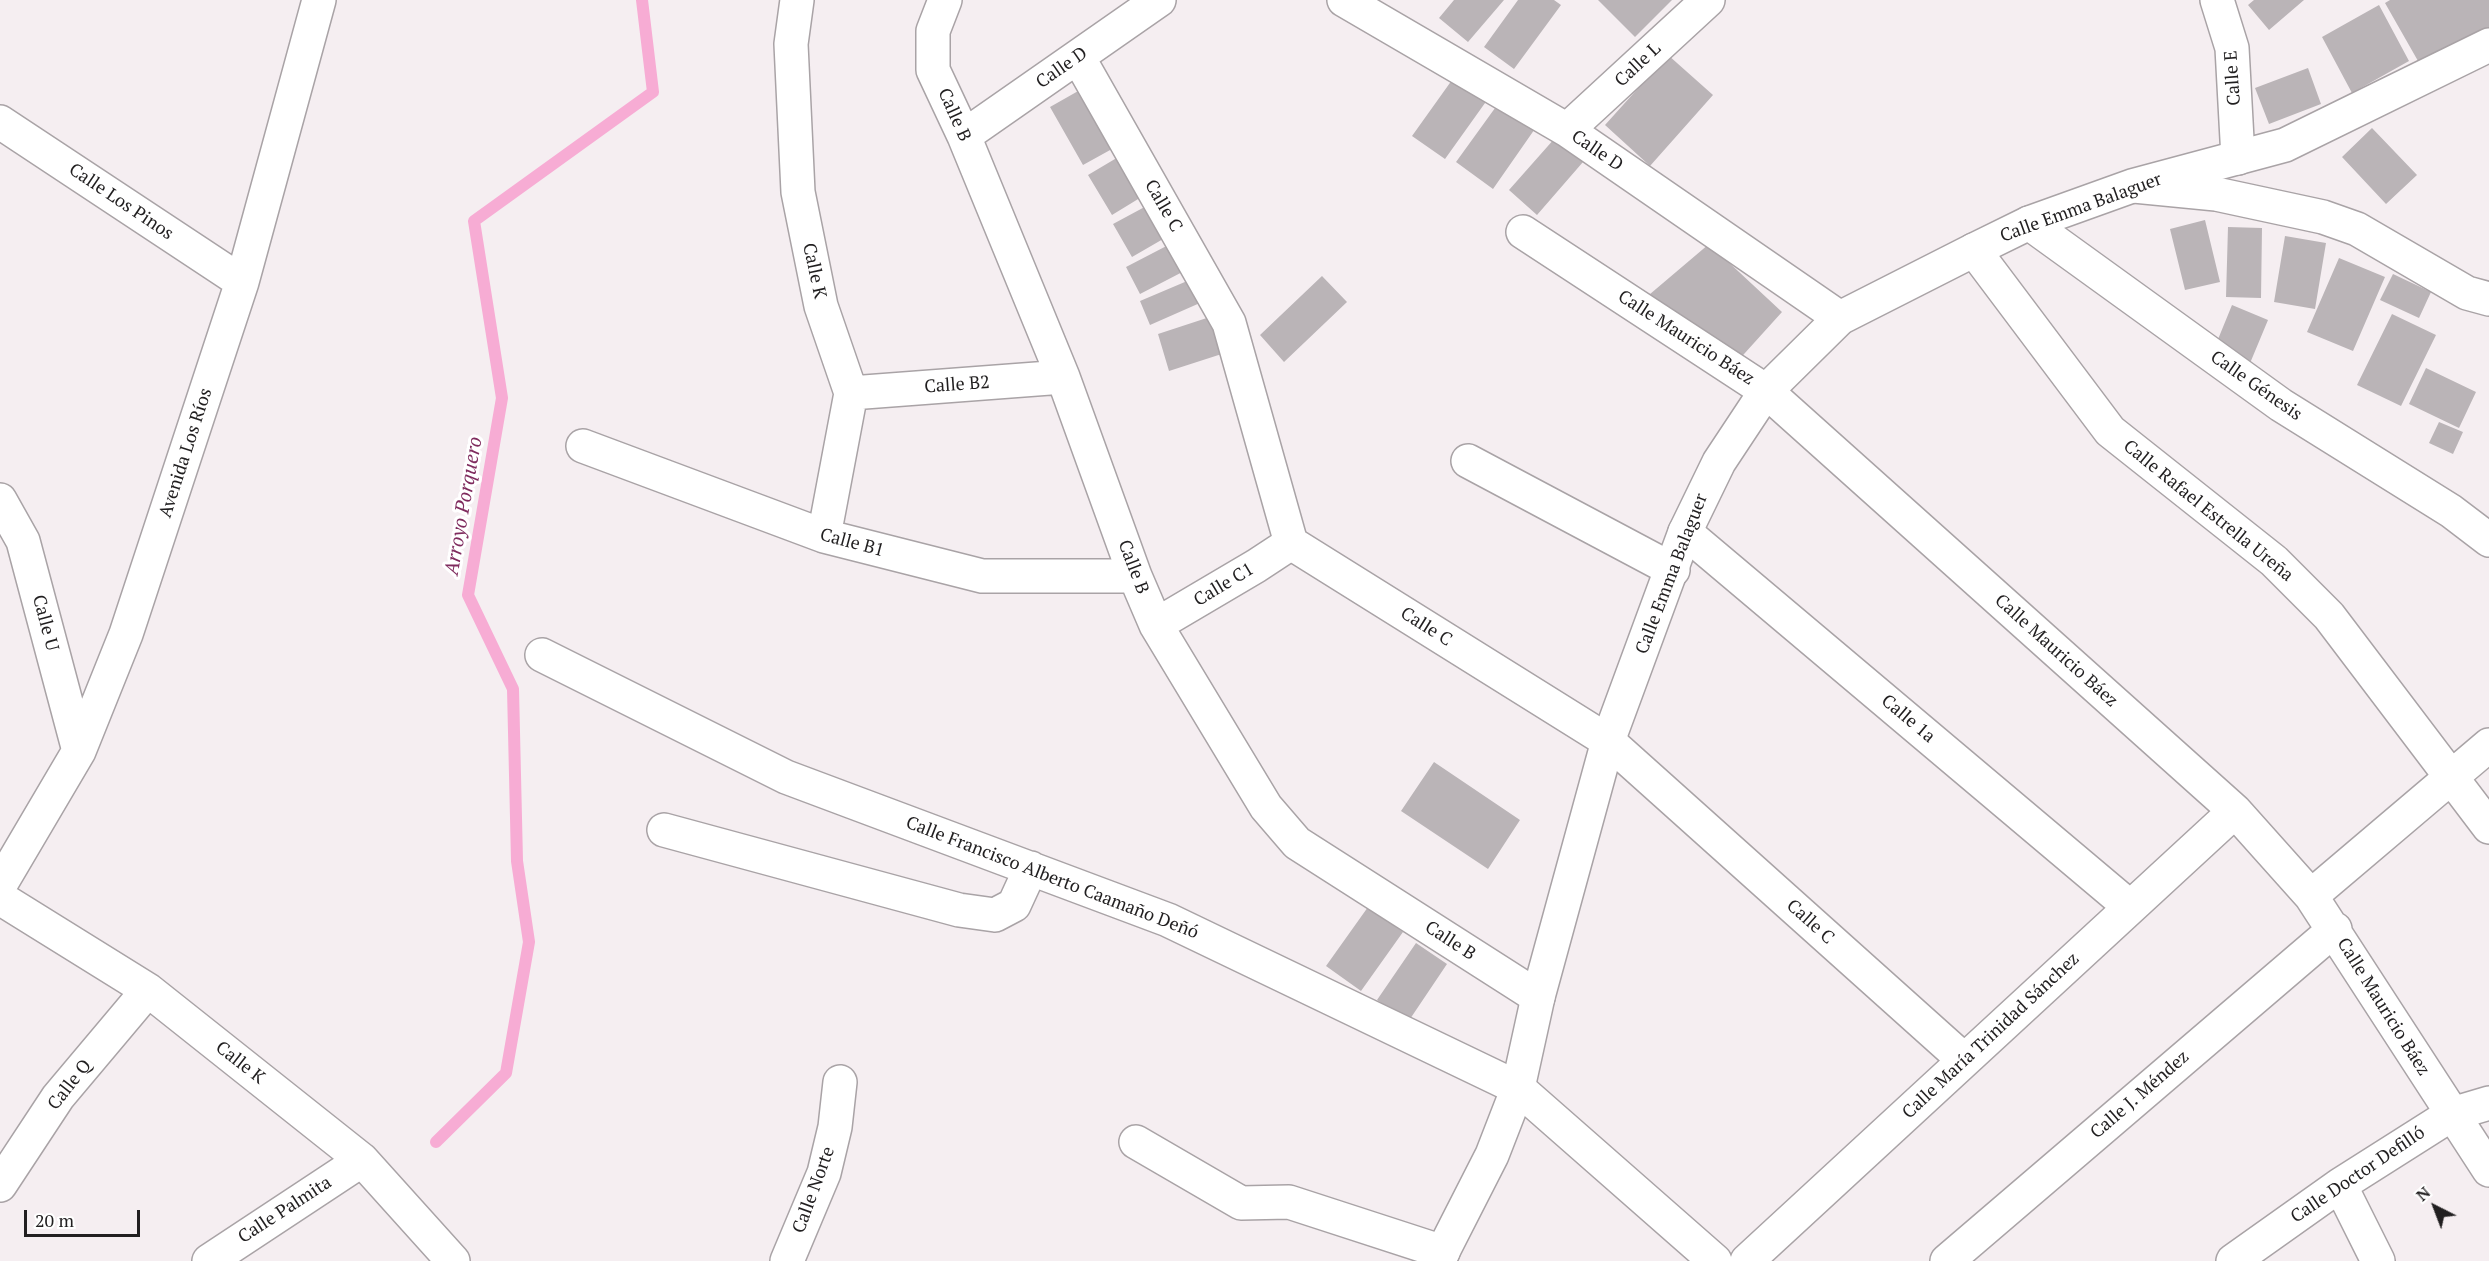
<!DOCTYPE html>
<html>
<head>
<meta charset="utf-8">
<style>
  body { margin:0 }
  #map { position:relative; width:2489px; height:1261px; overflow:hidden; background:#f5eef1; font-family:"PT Serif",serif }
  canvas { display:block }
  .north { position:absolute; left:2405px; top:1177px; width:60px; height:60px; -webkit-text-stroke:4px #fff; paint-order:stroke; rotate:318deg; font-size:16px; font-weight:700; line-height:24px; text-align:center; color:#211f20 }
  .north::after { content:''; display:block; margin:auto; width:21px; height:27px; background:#211f20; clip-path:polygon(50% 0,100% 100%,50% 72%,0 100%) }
  .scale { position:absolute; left:24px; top:1210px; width:116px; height:27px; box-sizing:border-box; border:3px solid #211f20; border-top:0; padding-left:8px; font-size:18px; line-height:21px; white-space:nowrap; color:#211f20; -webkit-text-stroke:4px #fff; paint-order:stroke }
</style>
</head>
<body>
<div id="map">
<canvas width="2489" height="1261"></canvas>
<div class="north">N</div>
<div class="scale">20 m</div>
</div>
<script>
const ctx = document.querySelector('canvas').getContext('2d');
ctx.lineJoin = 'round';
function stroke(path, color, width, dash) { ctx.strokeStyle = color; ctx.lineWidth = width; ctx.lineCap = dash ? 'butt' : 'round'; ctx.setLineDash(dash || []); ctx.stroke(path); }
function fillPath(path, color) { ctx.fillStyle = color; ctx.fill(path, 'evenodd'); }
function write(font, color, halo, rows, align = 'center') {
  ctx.font = font + ' "PT Serif",serif'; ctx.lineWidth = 6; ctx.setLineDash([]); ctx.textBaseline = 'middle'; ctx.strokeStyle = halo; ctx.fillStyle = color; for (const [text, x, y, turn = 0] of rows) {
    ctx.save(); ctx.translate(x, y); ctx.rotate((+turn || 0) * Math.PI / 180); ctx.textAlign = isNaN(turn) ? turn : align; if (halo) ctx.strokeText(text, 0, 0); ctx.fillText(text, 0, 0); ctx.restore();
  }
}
stroke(new Path2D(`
  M436 1142 506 1073 529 942 517 861 513 689 468 595 502 398 474 221 653 92 642 0`), '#f7acd4', 12);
fillPath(new Path2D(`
  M1454 0H1504L1468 42 1439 18Z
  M1518 0H1554L1561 5 1514 69 1484 47Z
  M1598 0H1672L1635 37Z
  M2254 0H2304L2269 30 2248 5Z
  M2390 0H2489V28L2422 68 2385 3Z
  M2379 5 2409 61 2352 93 2322 37Z
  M1668 55 1713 95 1650 166 1605 125Z
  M2308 68 2321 104 2269 124 2255 88Z
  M1457 73 1490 96 1445 159 1412 136Z
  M1087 86 1121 144 1083 165 1050 107Z
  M1503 97 1539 123 1493 189 1456 162Z
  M2372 128 2417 175 2386 204 2342 157Z
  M1555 138 1583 162 1537 215 1509 190Z
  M1125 153 1148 193 1112 215 1088 175Z
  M1152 203 1170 235 1132 257 1113 224Z
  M2205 220 2220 282 2185 290 2170 229Z
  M2228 227 2262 228 2261 298 2226 297Z
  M2285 236 2326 243 2315 309 2274 302Z
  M1178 240 1192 267 1140 294 1126 267Z
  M1709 244 1782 312 1735 364 1643 300Z
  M2339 258 2385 277 2353 351 2307 332Z
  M2393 274 2431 292 2419 318 2380 300Z
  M1199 276 1209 299 1150 325 1140 301Z
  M1322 276 1347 302 1284 362 1260 335Z
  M2232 305 2268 320 2248 368 2212 354Z
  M1219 314 1231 351 1169 371 1158 334Z
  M2392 314 2436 335 2401 406 2357 385Z
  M2426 368 2476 392 2459 428 2409 404Z
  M2439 422 2463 432 2453 454 2429 443Z
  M1434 762 1520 820 1488 869 1401 811Z
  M1368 907 1403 932 1361 991 1326 966Z
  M1416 943 1447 964 1408 1022 1377 1000Z`), '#bab4b7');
const minor = new Path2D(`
  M797 0 791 44 798 192 821 306 851 393 824 536
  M945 0 933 31V70L964 136 1063 377 1135 576 1156 625 1266 807 1297 843 1538 997
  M1344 0 1567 130 1840 318
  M2217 0 2232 48 2238 158
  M1078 57 1229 323 1291 543 1608 741 1964 1060
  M0 122 242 282
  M1567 130 1708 0
  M964 136 1159 0
  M2134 186 2216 194 2323 217 2357 229 2467 293 2489 299
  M2029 223 2281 405 2451 511 2489 540
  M1523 232 1766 391 2235 811 2311 896 2489 1170
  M1974 250 2110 431 2274 561 2329 616 2489 827
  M851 393 1063 377
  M583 446 824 536 982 576H1135
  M1468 461 1673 570
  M0 500 23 541 79 751
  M1685 532 2130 907
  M1156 625 1256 566 1291 543
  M542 655 786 777 1168 920 1518 1088 1715 1261
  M664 830 959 910 995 915 1014 905 1031 868
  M0 885 79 751 126 634 242 282 319 0
  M2311 896 2489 745
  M0 898 148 990 362 1160 453 1261
  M1136 1142 1241 1203 1289 1202 1443 1252
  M0 1185 58 1097 148 990
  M2340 1185 2378 1261
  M209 1261 362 1160
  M787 1261 824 1173 835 1127 840 1082
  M1747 1261 2235 811
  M1947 1261 2335 929
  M2233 1261 2340 1185 2452 1114 2489 1103`);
const tertiary = new Path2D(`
  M1438 1261 1492 1155 1518 1088 1538 997 1608 741 1685 532 1719 462 1766 391 1840 318 1974 250 2029 223 2132 186 2285 145 2489 45`);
stroke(minor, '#a9a3a6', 36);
stroke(tertiary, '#a9a3a6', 36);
stroke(minor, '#fff', 33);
stroke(tertiary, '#fff', 33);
write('18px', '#211f20', '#fff', [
  ["Calle L",1638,65,-43],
  ["Calle D",1062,68,-35],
  ["Calle E",2233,78,-94],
  ["Calle B",954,115,66],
  ["Calle D",1597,151,34],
  ["Calle Los Pinos",121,202,34],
  ["Calle C",1163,206,60],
  ["Calle Emma Balaguer",2081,208,-20],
  ["Calle K",814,271,78],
  ["Calle Mauricio Báez",1686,338,33],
  ["Calle B2",957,385,-4],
  ["Calle Génesis",2256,386,35],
  ["Avenida Los Ríos",186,453,-72],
  ["Calle Rafael Estrella Ureña",2208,511,39],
  ["Calle B1",852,543,15],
  ["Calle B",1133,567,69],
  ["Calle Emma Balaguer",1672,574,-69],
  ["Calle C1",1224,585,-31],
  ["Calle U",45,623,75],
  ["Calle C",1426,627,32],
  ["Calle Mauricio Báez",2056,651,42],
  ["Calle 1a",1908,719,40],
  ["Calle Francisco Alberto Caamaño Deñó",1052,878,21],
  ["Calle C",1810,922,42],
  ["Calle B",1450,941,33],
  ["Calle Mauricio Báez",2383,1007,58],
  ["Calle María Trinidad Sánchez",1991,1036,-43],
  ["Calle K",240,1063,38],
  ["Calle Q",70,1085,-52],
  ["Calle J. Méndez",2140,1095,-41],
  ["Calle Doctor Defilló",2358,1175,-34],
  ["Calle Norte",814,1190,-70],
  ["Calle Palmita",285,1210,-33]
]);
write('italic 20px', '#7f2b5e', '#fff', [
  ["Arroyo Porquero",464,506,-80]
]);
</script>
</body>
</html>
